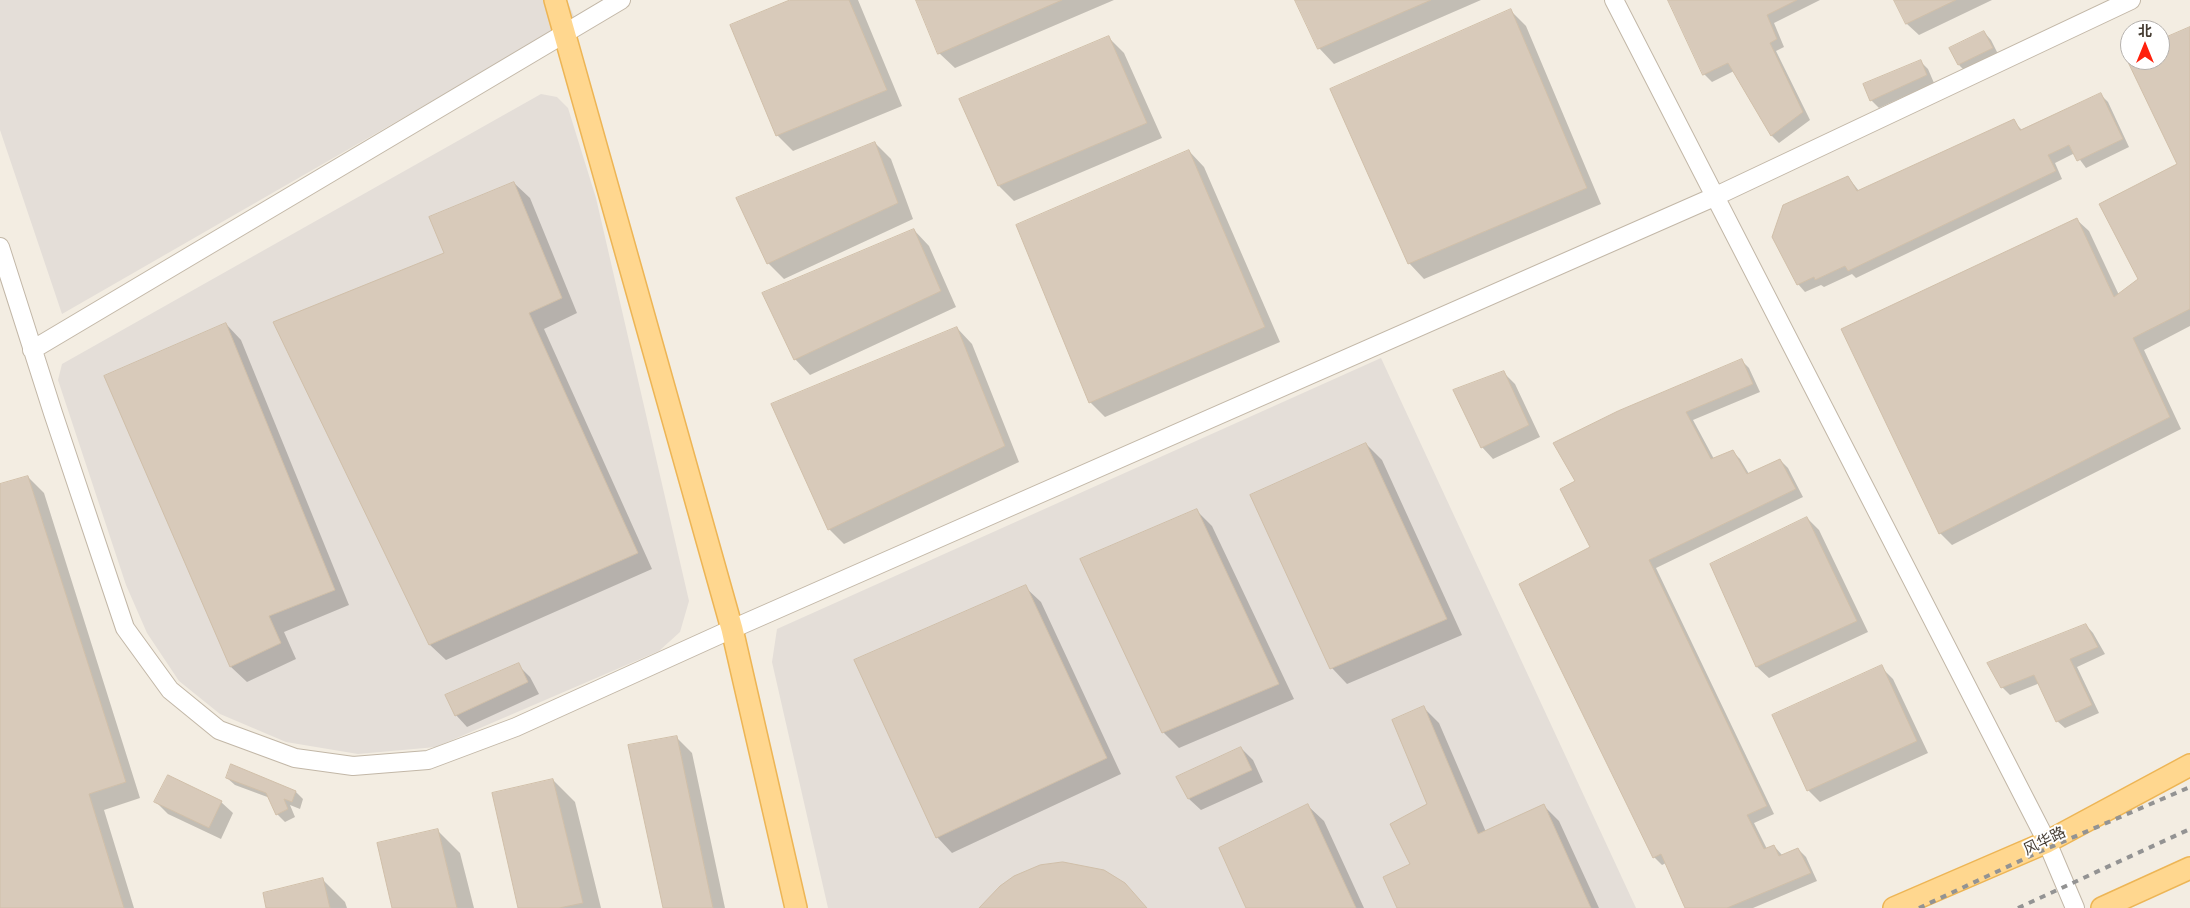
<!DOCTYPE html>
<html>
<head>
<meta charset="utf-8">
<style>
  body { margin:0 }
  #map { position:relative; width:2190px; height:908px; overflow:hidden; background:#f3ede2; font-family:"Titillium Web","Noto Sans SC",sans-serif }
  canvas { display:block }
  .north { position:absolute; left:2120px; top:20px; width:50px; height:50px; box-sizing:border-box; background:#fff; border:1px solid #b5b1ad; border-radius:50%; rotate:0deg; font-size:14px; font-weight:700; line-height:20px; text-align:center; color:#453c32 }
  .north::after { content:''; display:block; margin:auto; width:18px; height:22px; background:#ff210d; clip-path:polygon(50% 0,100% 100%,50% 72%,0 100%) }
</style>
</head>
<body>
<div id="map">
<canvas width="2190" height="908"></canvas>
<div class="north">北</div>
</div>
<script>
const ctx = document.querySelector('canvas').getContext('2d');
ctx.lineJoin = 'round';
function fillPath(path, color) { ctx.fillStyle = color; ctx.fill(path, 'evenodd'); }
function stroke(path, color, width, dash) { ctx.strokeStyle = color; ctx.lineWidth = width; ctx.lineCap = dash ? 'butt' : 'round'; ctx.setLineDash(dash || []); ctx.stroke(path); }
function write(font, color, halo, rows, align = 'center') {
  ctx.font = font + ' "Titillium Web","Noto Sans SC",sans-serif'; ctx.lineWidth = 4; ctx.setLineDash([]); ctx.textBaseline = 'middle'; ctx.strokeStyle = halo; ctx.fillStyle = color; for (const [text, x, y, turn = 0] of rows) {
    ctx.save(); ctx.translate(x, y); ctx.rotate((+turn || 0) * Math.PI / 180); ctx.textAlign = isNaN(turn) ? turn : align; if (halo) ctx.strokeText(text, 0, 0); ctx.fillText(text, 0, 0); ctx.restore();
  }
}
fillPath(new Path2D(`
  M0 0H567L575 19 62 314 0 130Z
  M541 94 557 97 568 108 596 198 689 601 680 632 659 651 436 747 358 754 286 742 220 714 179 681 147 633 126 585 58 380 62 364Z
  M1381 358 1636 908H828L772 662 777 629Z`), '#e4ded8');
fillPath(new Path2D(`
  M794 0H858L902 106 793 151 777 135Z
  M917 0H1114L955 68 939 53Z
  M1296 0H1481L1334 64 1319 48Z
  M1669 0H1820L1774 23 1784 47 1776 51 1810 120 1779 143 1772 136 1734 71 1712 82 1704 74Z
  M1895 0H1992L1919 35 1907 24Z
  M1510 10 1526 26 1601 204 1424 279 1409 263Z
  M2190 28V326L2144 350 2181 429 1952 545 1940 533 2077 220 2089 231 2119 295 2139 279 2179 165 2126 56 2130 55V60H2160V41Z
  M1984 32 1991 40 1999 56 1966 72 1959 65Z
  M1108 37 1124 53 1162 138 1014 201 999 186Z
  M1921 62 1928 69 1934 83 1879 108 1871 100Z
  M2100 94 2108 102 2129 147 2086 168 2075 153 2055 163 2062 179 1856 278 1852 274 1824 287 1821 285 1805 292 1798 284 1848 177 1859 191 2013 121 2022 130Z
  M875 143 891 159 913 219 784 279 768 263Z
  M1189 151 1204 167 1280 342 1105 417 1090 402Z
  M514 183 530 198 577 313 544 329 652 569 446 660 430 645 275 322 445 254Z
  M914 230 929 246 956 307 810 375 795 359Z
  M226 324 241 340 349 605 284 632 296 659 247 682 231 667 105 377Z
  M957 328 972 344 1019 462 844 544 829 529Z
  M1741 360 1749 368 1760 392 1693 420 1714 459 1732 451 1740 459 1749 474 1780 460 1788 468 1803 497 1656 568 1774 814 1754 823 1767 849 1774 846 1783 856 1798 849 1806 857 1817 881 1753 908H1687L1666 863 1662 865 1654 857 1592 547 1576 482Z
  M1503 372 1515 384 1540 437 1493 459 1482 447Z
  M1366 444 1382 460 1462 635 1347 684 1332 668Z
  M28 477 44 493 140 798 104 810 134 908H0V486Z
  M1197 511 1212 526 1294 699 1179 748 1163 732Z
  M1807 518 1819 530 1868 632 1769 678 1757 667 1711 565Z
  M1025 587 1041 602 1121 774 952 853 937 837Z
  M2086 625 2093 633 2105 654 2077 667 2099 713 2065 728 2057 721 2040 683 2010 695 2002 687Z
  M518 665 530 677 539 694 467 727 456 715Z
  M1881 667 1893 679 1928 753 1820 802 1808 790Z
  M1424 708 1439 723 1486 832 1544 806 1559 821 1599 908H1398L1428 805Z
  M676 737 692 753 725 908H664Z
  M1241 748 1253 760 1263 782 1201 810 1189 799 1177 777Z
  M227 778 296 792 303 799 300 809 290 805 295 817 285 822 277 814 270 798 235 785Z
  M553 780 575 802 601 908H519Z
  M156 802H221L233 813 221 839 168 814Z
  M1308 806 1324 821 1364 908H1247Z
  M438 831 460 853 474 908H393Z
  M323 880 345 902 347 908H267Z`), '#0003');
const building = new Path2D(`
  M790 0H849L887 90 776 136 730 25Z
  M916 0H1062L938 54Z
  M1295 0H1431L1318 49Z
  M1668 0H1797L1767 15 1777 39 1770 43 1803 112 1771 136 1728 63 1703 75Z
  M1894 0H1956L1906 24Z
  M1511 9 1587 188 1408 264 1330 89Z
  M2190 27V309L2133 338 2170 417 1939 534 1841 329 2077 218 2114 297 2138 279 2099 204 2177 164 2127 60H2160V40Z
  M1984 31 1993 48 1958 65 1949 48Z
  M1109 36 1147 123 998 186 959 99Z
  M1921 60 1927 75 1870 101 1863 84Z
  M2101 93 2123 139 2077 161 2069 145 2048 155 2056 171 1848 271 1845 266 1815 280 1814 277 1797 285 1772 237 1783 205 1848 176 1857 191 2014 119 2020 130Z
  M875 142 898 203 767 264 736 198Z
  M1189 150 1265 327 1089 403 1016 225Z
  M514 182 562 298 529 313 638 553 429 645 273 322 444 253 429 217Z
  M914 229 941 291 794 360 762 293Z
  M226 323 335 590 269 616 281 643 230 667 104 376Z
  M957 327 1005 446 828 530 771 404Z
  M1742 359 1753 384 1686 412 1711 459 1733 450 1747 474 1780 459 1796 489 1649 560 1767 806 1747 815 1764 849 1774 845 1779 856 1798 848 1811 873 1727 908H1685L1661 854 1653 858 1519 584 1590 547 1560 489 1575 481 1553 443 1618 411Z
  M1504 371 1529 425 1481 448 1453 390Z
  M1366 443 1447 619 1330 669 1250 495Z
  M28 476 126 782 89 794 124 908H0V484Z
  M1197 509 1279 684 1162 733 1080 559Z
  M1807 517 1857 621 1756 667 1710 564Z
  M1026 585 1107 758 936 838 854 660Z
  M2086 624 2098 647 2070 659 2092 705 2056 722 2034 675 2001 688 1987 663Z
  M519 663 528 682 455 716 445 695Z
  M1882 665 1917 741 1807 791 1772 715Z
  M1424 706 1478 834 1544 804 1591 908H1397L1383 877 1410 864 1390 824 1427 804 1392 720Z
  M677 736 713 908H663L628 745Z
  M1241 747 1252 770 1188 799 1176 777Z
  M231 764 296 791 292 802 284 799 288 809 276 815 266 793 226 778Z
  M168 775 222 801 209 828 154 802Z
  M553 779 583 903 559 908H518L492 793Z
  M1308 804 1356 908H1246L1219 848Z
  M438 829 457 908H392L377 843Z
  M1063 862 1104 870 1125 883 1147 908H979L1000 886 1014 876 1040 865Z
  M323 878 330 908H266L263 893Z`);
fillPath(building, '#d8caba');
stroke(building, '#d0bfa9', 1);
const minor = new Path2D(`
  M1614 0 2047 842 2075 908
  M0 247 53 413 125 628 170 690 219 730 295 758 353 766 428 760 516 727 732 629 1714 197 2131 0
  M32 350 621 0`);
const major = new Path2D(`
  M555 0 732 629 796 908
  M1894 908 2047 842 2190 765
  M2102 908 2190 868`);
stroke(minor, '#c2b7a7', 20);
stroke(major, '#edb555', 24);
stroke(minor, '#fff', 18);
stroke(major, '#ffd78f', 21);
stroke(new Path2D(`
  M1919 908 2039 852 2190 787
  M2018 908 2190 829`), '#939393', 4, [6, 6]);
write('15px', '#453c32', '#fff', [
  ["风华路",2045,842,-26]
]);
</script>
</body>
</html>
